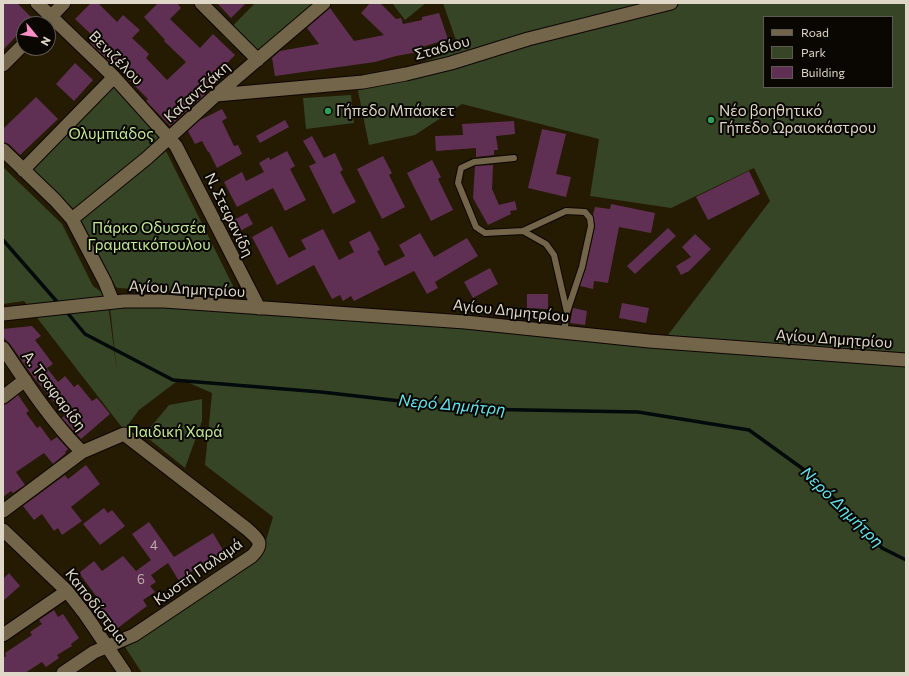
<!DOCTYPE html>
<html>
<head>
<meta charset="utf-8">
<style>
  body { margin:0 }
  #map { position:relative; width:909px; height:676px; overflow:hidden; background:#251a02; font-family:Commissioner,sans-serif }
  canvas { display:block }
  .frame { position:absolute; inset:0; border:4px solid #dfd8c9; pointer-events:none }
  .legend { position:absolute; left:763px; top:16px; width:130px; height:72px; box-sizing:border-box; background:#0a0601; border:1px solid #5f5a51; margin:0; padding:5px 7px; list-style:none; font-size:12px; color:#dfd8c9 }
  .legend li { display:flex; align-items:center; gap:8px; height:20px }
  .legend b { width:20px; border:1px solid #5f5a51 }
  .north { position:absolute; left:16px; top:16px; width:40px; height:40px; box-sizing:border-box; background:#0a0601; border:1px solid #5f5a51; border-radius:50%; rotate:119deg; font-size:11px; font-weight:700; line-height:16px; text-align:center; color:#dfd8c9 }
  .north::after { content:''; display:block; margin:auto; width:14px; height:18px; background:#fa8fc7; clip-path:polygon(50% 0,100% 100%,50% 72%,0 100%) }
</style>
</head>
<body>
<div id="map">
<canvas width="909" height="676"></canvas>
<div class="frame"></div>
<ul class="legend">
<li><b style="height:5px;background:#72654a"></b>Road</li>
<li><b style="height:11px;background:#364526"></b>Park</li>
<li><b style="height:11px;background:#603054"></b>Building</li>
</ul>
<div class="north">N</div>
</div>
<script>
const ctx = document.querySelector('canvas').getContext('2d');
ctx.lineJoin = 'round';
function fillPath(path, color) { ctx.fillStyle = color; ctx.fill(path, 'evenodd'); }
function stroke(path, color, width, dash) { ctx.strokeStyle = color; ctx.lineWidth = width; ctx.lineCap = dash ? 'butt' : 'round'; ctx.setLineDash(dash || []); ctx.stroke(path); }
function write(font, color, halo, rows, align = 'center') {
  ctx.font = font + ' Commissioner,sans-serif'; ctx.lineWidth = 4; ctx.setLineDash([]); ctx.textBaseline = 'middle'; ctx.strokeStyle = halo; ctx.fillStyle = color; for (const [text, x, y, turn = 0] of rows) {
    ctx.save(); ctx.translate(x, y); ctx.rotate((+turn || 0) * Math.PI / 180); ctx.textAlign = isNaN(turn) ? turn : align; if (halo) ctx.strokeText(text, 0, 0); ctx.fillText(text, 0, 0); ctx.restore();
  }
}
fillPath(new Path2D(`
  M255 3H332L255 66 223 36Z
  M392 3H426L405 20Z
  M443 3H906V673H142L125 647 262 554 273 517 205 465 212 393 180 379 139 410 124 430 24 301 3 304V167L62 224 93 286 107 296 117 372 110 307 140 305 458 328 658 348 770 201 754 168 671 208 590 196 599 139 462 104 415 135 369 145 357 86 459 49ZM764 17H892V87H764Z
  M112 83 163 138 75 210 30 169Z
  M351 95 354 123 306 129 303 98Z
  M166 151 238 296 118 288 116 287 81 220Z
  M202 399V421L185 468 144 435 169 405Z`), '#364526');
stroke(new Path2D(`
  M3 240 59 304
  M65 310 85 334 173 380 321 392 471 409 638 412 749 430 810 474 882 548 906 560`), '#020a0b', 3.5);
fillPath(new Path2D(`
  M3 3H17L33 19 28 24H24V28L3 50Z
  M91 3H98L117 22 123 15 140 30 132 38 149 54 146 58 167 80 186 62 164 41 165 40 144 17 158 3H177L181 8 170 19 200 48 213 34 235 55 204 87 208 92 170 126 146 101 148 99 130 81 134 77 117 60 113 65 90 43 95 38 75 19Z
  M217 3H246L231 18Z
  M370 3H380L396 19 401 18 403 24 422 20V17L439 13 448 39 422 47 424 51 396 56 375 62 275 76 272 58 280 51 319 44 307 28 330 8 354 41 384 35 361 13Z
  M75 63 93 80 74 101 56 84Z
  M36 97 58 119 20 155 9 144 3 142V129Z
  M222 109 227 118 222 121 234 146 238 145 242 154 217 168 209 152H208L202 141 195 144 188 131 200 120Z
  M285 120 289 127 260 143 256 136Z
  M514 121 515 134 496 136 498 150H494V155L476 157V148L436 151 435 136 463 135 462 124Z
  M542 129 566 134 556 174 571 177 566 197 528 188Z
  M312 136 324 158 335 153 343 170 340 172 356 202 333 214 309 166 316 163 303 141Z
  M287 151 295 166 290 169 306 200 285 211 273 188 237 207 224 182 242 172 246 181 264 172 259 163 269 157 270 160Z
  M383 156 392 173 389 175 405 207 382 219 357 169Z
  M432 160 441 177 438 179 453 210 431 221 407 173Z
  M493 165 492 189 499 205 515 201 517 210 510 211 511 214 488 225 473 198 475 166Z
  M749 171 760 194 708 220 696 197Z
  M611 204 655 213 651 233 619 227 608 283 594 281 593 289 580 286 586 268 595 227 593 215 595 207 610 209Z
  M247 213 253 224 240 231 234 220Z
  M272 226 289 258 306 249 301 240 323 229 339 260 354 252 349 242 370 231 380 250 377 251 385 266 405 256 399 245 420 233 434 257 467 238 478 256 435 282 438 288 427 294 414 271 354 301 351 296 343 301 340 295 332 299 314 265 277 285 252 237Z
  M668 228 676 236 635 274 627 266Z
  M695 234 711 249 689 271 681 275 676 266 691 257 682 247Z
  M490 268 498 284 473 298 464 282Z
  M527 294H548V309L527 308Z
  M622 303 649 308 646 323 619 318Z
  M573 308 587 311 585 325 570 323Z
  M32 326 41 336 35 340 53 364 47 368 58 382 65 376 74 387 78 384 92 401 97 398 110 414 81 439 62 418 65 415 34 378 10 344 3 337V329Z
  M18 395 29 411 26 413 37 428 40 426 51 441 57 437 68 449 65 452 66 453 53 464 44 453 16 472 25 485 13 493 11 491 3 497V405L8 403Z
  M86 465 100 484 71 507 82 521 62 535 58 528 54 531 42 514 34 520 23 506 65 475 68 479Z
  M104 508 108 513 112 510 125 526 100 545 83 524Z
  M149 522 174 557 213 533 224 552 189 573 193 579 182 586 168 563 151 575 156 582 150 586 155 592 143 600 147 606 111 633 90 603 97 597 79 573 94 561 102 571 123 556 136 571 151 560 132 534Z
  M9 573 20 586 3 601V579Z
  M54 610 58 617 63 614 79 638 71 644 72 646 57 655 59 658 46 667 42 662 25 673H3V658L6 656 5 653 32 635 30 632 42 624 39 620Z`), '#603054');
const lane = new Path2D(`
  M514 158 474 162 461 168 458 183 476 227 485 233 523 231 566 211 585 212 590 218 591 226 582 267 567 312 564 333
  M523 231 546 244 554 255 567 312`);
const street = new Path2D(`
  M37 3 114 77 176 146 259 308
  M201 3 258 60
  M44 24 64 3
  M3 65 24 44
  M216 95 363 82 406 74 451 63 528 39 671 3
  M3 150 55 200 72 219 105 282 113 302
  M23 170 114 77
  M72 219 147 158 216 95 324 3
  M3 314 124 301H164L465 322 649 341 906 360
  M3 348C27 384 51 421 82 452
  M3 397 25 380
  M3 511 82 452 124 434 247 529C258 539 265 543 252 556L134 635 94 652 63 673
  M3 530 67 591 85 614 125 673
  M3 635 67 591`);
stroke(lane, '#0e0500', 8);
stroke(street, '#0e0500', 15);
stroke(lane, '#72654a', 6);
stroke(street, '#72654a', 13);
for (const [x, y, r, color] of [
  [328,111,4,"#2e9e5b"],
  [711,120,4,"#2e9e5b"]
]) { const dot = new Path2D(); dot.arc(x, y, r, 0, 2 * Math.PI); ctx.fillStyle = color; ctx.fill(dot); stroke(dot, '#0a0601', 1.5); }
write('13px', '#bfaeac', null, [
  ["4",154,546],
  ["6",141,580]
]);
write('15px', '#dfd8c9', '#0a0601', [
  ["Σταδίου",442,48,-15],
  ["Βενιζέλου",116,58,45],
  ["Καζαντζάκη",197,92,-42],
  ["Ν. Στεφανίδη",229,215,64],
  ["Αγίου Δημητρίου",187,289,3],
  ["Αγίου Δημητρίου",511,311,6],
  ["Αγίου Δημητρίου",834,339,4],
  ["Α. Τσαφαρίδη",54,391,53],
  ["Κωστή Παλαμά",198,572,-35],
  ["Καποδίστρια",96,606,52]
]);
write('15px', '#dfd8c9', '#0a0601', [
  ["Γήπεδο Μπάσκετ",336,111],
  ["Νέο βοηθητικό",719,111],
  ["Γήπεδο Ωραιοκάστρου",719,128]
], 'left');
write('15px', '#c3ea97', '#0a0601', [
  ["Ολυμπιάδος",111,134],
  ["Πάρκο Οδυσσέα",149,228],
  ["Γραματικόπουλου",149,245],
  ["Παιδική Χαρά",175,432]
]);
write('italic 16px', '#62e5ee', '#0a0601', [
  ["Νερό Δημήτρη",452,405,5],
  ["Νερό Δημήτρη",842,507,44]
]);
</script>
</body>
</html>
